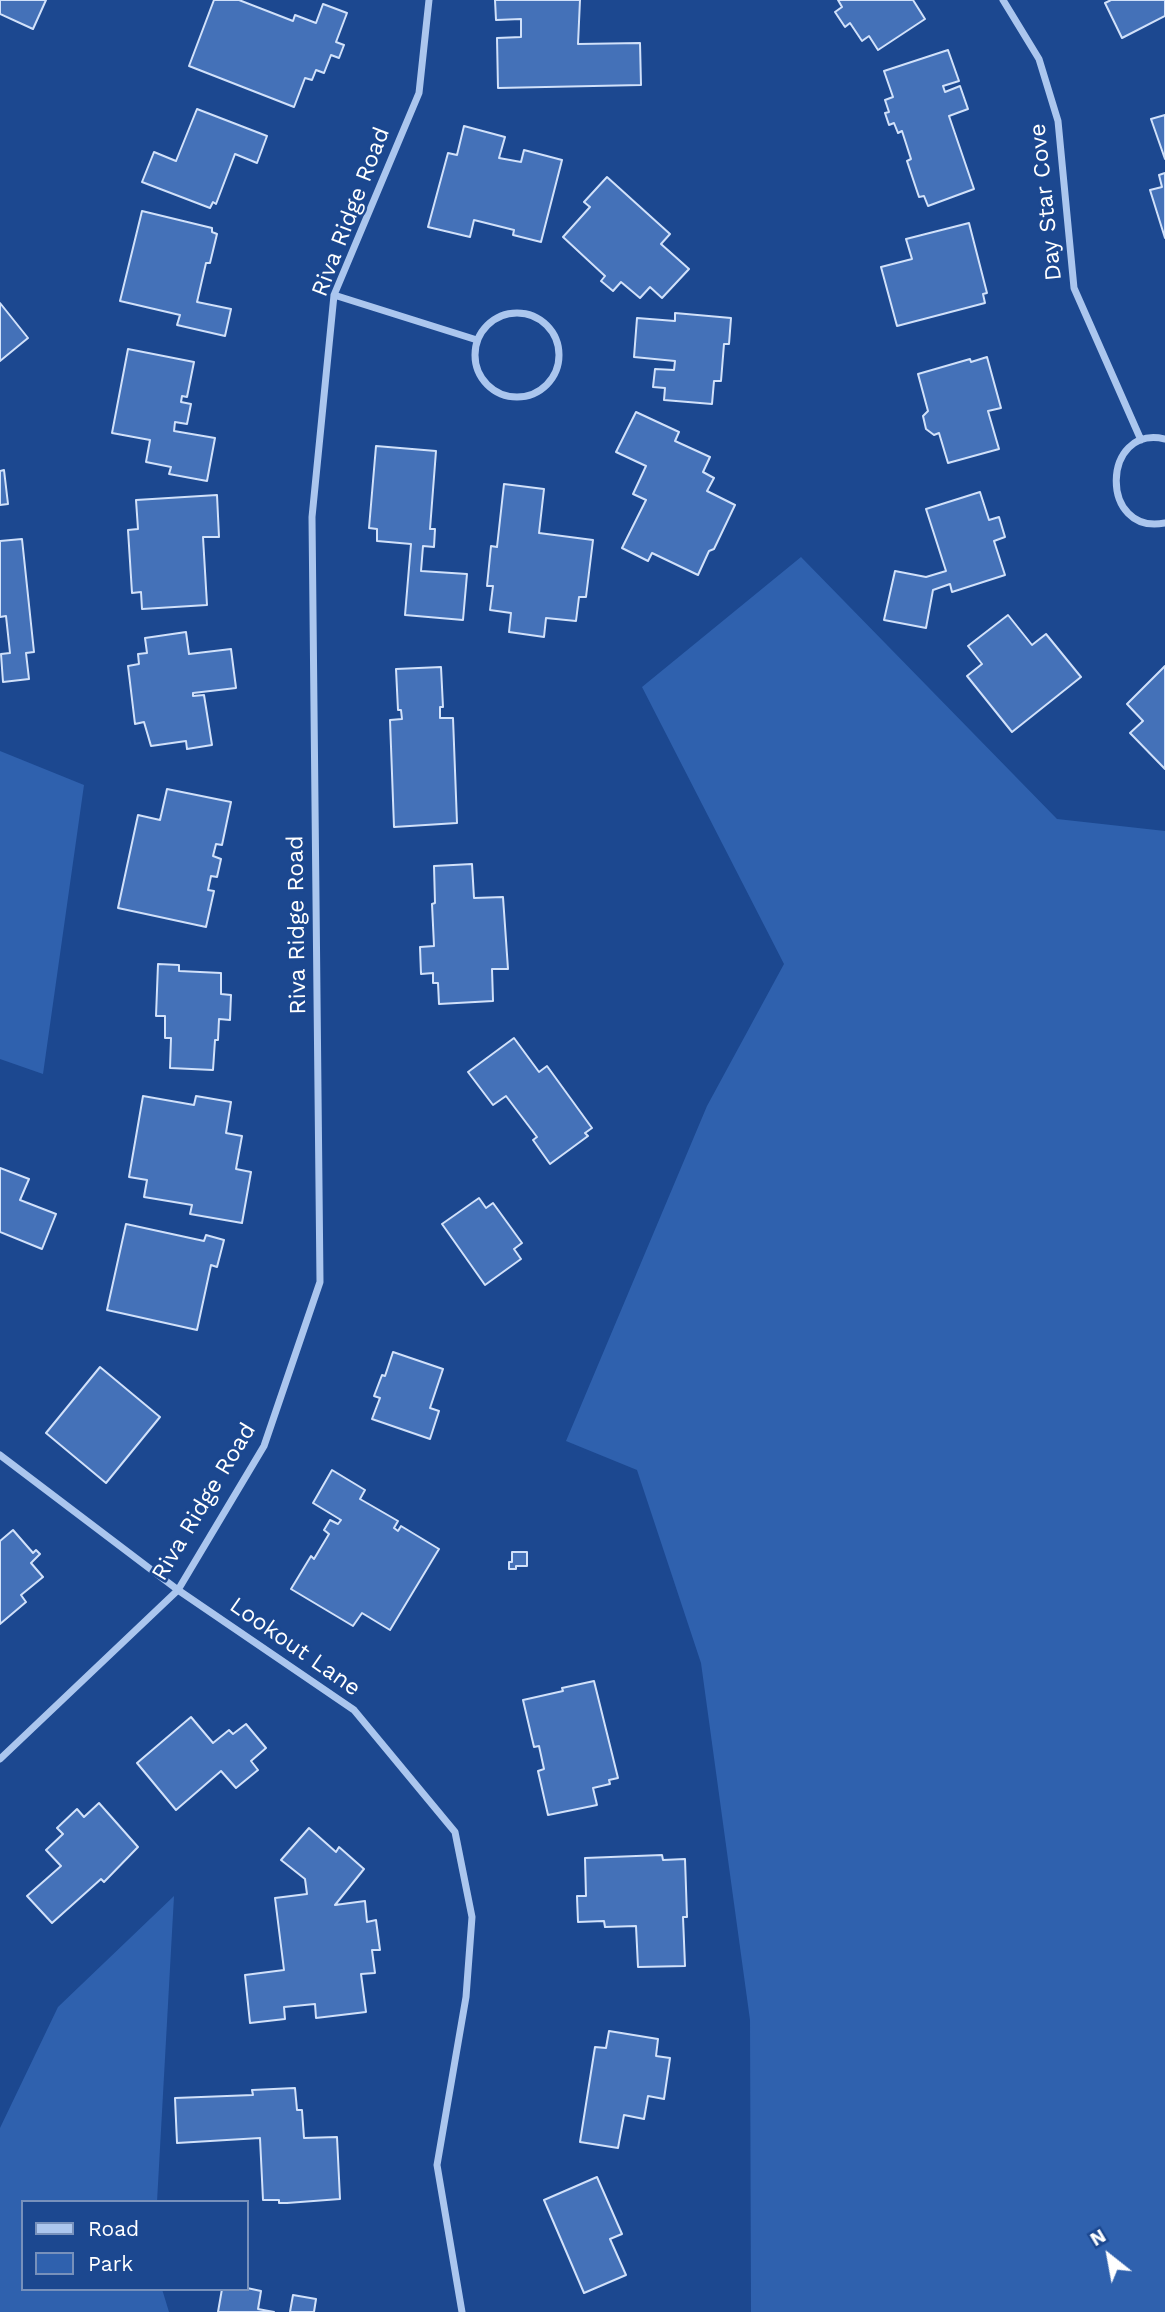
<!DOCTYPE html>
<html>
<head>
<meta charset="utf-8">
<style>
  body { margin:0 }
  #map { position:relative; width:1165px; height:2312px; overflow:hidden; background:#1c4890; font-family:"Work Sans",sans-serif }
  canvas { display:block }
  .legend { position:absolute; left:21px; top:2200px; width:228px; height:91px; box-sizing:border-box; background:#1c4890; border:2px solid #7791bc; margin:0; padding:9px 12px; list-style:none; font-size:21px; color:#fff }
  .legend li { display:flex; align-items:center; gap:14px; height:35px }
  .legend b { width:35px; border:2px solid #7791bc }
  .north { position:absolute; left:1074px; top:2221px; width:70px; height:70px; -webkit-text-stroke:5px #1c4890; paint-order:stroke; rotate:329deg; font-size:19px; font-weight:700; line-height:28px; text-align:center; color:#fff }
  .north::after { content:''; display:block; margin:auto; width:24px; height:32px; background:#fff; clip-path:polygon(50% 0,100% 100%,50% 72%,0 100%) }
</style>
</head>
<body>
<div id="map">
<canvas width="1165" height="2312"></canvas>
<ul class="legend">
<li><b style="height:9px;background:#abc6ee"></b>Road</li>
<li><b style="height:19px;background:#2f61ae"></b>Park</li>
</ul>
<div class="north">N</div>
</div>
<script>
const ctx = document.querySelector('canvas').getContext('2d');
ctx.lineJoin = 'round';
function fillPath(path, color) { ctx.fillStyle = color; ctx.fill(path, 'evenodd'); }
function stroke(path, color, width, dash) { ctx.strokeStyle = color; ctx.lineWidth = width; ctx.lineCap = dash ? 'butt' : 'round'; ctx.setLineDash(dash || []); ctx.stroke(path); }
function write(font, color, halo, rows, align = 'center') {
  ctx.font = font + ' "Work Sans",sans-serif'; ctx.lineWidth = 5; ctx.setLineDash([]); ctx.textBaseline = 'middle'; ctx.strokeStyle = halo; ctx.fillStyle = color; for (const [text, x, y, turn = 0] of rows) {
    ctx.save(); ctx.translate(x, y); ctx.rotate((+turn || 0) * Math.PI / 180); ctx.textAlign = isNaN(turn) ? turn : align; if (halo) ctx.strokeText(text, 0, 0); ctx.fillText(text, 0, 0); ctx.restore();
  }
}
fillPath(new Path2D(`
  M801 557 1057 819 1165 831V2312H751L750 2020 701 1663 637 1470 566 1441 707 1106 784 964 642 687Z
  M0 751 84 785 43 1074 0 1059Z
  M174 1896 157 2202H23V2289H162L169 2312H0V2128L58 2007Z`), '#2f61ae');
const building = new Path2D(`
  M0 0H46L33 29 0 14Z
  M214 0H239L293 21 295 15 316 23 323 4 347 13 336 42 344 45 339 58 331 55 324 73 316 70 312 80 305 78 294 107 189 66Z
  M495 0H580L578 44 640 43 641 85 498 88 497 38 521 37V19L496 20Z
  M838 0H913L925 19 878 50 869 36 862 41 850 23 845 27 835 12 842 7Z
  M1111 0H1165V16L1122 38 1105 3Z
  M948 50 959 81 943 86 945 92 960 86 968 109 949 116 974 189 928 206 924 196 919 197 907 161 911 159 902 131 898 133 894 123 889 125 885 113 889 112 885 100 893 97 884 71Z
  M197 109 267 136 257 163 235 154 216 204 213 202 210 208 142 182 154 152 176 161Z
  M1165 115V159L1151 119Z
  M464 126 505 137 499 158 521 162 524 150 562 160 541 242 513 235 514 230 474 220 470 237 428 227 448 153 457 155Z
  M1165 173V238L1150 190 1162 187 1159 175Z
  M607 177 670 234 661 244 689 269 662 298 650 287 640 298 621 282 613 291 601 281 605 276 563 237 590 207 584 202Z
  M142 211 212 228V232L217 234 210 263H206L197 302 231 309 225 336 177 325 180 315 120 301Z
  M969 223 987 293 983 294 985 303 897 326 881 267 912 259 906 239Z
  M0 303 28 338 0 361Z
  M675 313 731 318 729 344H724L721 381H714L712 404 664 400 665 388 653 387 655 369 674 370 675 361 634 357 637 318 675 321Z
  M128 349 194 362 187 397 182 396 181 402 191 404 187 424 175 422 174 431 215 438 207 481 169 474 171 467 146 462 150 440 112 433Z
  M987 357 1001 408 988 411 999 449 948 463 939 433 934 435 926 429 923 416 928 411 918 374 970 359 971 362Z
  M636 412 679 432 675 441 710 457 703 472 714 478 707 491 735 505 714 549 709 551 698 575 652 553 648 561 622 548 646 500 633 494 646 466 616 452Z
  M376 446 436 451 430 529H435L434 547 423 546 421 571 467 574 463 620 405 615 411 544 377 541V529L369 528Z
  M4 470 8 504 0 505V471Z
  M504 484 544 489 539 533 593 540 586 597H579L576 621 546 618 544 637 509 632 511 613 490 610 493 586H487L491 546 497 547Z
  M980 492 989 520 999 517 1005 537 994 541 1005 575 952 592 950 584 933 590 926 628 884 620 895 571 926 577 946 571 926 509Z
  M217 495 219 537H203L207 605 142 609 141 592 132 593 128 530 138 529 136 500Z
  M22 539 34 652 26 653 29 679 3 682 1 654 10 653 6 616 0 617V541Z
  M1008 615 1032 645 1046 634 1081 677 1012 732 967 676 982 664 968 646Z
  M186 632 189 654 231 649 236 688 193 693V696L204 695 212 745 187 749 186 741 151 746 144 722 135 724 128 666 139 664 138 654 147 653 145 638Z
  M1165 666V769L1130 733 1143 721 1127 704Z
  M441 667 443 707H440V718H453L457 823 394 827 390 720 402 719 401 710H398L396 669Z
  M167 789 231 802 222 845 216 844 213 856 221 859 217 877 211 876 208 890 214 891 206 927 118 908 138 815 160 820Z
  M472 864 474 898 503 897 508 969H492L493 1001 439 1004 438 983H433V973L421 974 420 947 434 946 432 904 435 903 434 866Z
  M158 964 179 965V971L221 973V994L231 995 230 1020 219 1019 218 1040H215L213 1070 170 1068 171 1038H165V1016H156Z
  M514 1038 539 1072 547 1066 592 1128 585 1133 588 1136 550 1164 533 1140 537 1137 506 1096 493 1105 468 1072Z
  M143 1096 194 1105 196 1096 231 1102 226 1133 242 1136 236 1169 251 1172 242 1223 190 1214 192 1205 144 1197 147 1180 129 1177Z
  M0 1168 29 1179 20 1200 56 1214 42 1249 0 1232Z
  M479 1198 486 1208 493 1203 522 1243 514 1249 521 1259 485 1285 442 1224Z
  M126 1224 204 1241 206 1235 224 1240 217 1267 211 1265 197 1330 107 1310Z
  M393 1352 443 1369 430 1408 439 1411 430 1439 372 1419 380 1398 374 1396 382 1375 385 1376Z
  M100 1367 160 1417 106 1483 46 1433Z
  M332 1470 365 1490 360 1499 398 1521 394 1528 398 1531 401 1526 439 1549 390 1630 362 1613 353 1626 291 1589 311 1556 314 1559 329 1534 324 1530 330 1520 338 1524 341 1520 313 1503Z
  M13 1530 33 1553 36 1550 40 1554 31 1563 43 1577 21 1595 26 1602 0 1624V1541Z
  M512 1552H527V1566H516V1569H509V1562H512Z
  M594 1681 618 1778 609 1780 610 1784 593 1788 597 1805 548 1815 538 1771 544 1769 539 1746 534 1747 523 1700 563 1691 562 1688Z
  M191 1717 213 1743 229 1730 233 1734 246 1724 266 1748 251 1761 258 1770 236 1788 221 1771 176 1810 137 1763Z
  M99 1803 138 1847 104 1882 101 1879 52 1923 27 1896 61 1866 46 1850 63 1834 57 1828 77 1809 84 1817Z
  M309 1828 336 1852 339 1847 364 1869 335 1905 365 1901 367 1922 376 1920 380 1950H372L375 1973 361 1974 366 2012 316 2018 315 2004 284 2007 285 2019 250 2023 245 1975 284 1970 275 1898 307 1894 305 1879 281 1860Z
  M662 1855 663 1860 685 1859 687 1917H683L685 1966 638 1967 636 1926 605 1927 604 1921 578 1922 577 1896H586L585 1858Z
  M609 2031 658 2039 656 2056 670 2058 664 2099 648 2096 644 2119 624 2115 618 2148 580 2142 595 2047 606 2048Z
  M295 2088 297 2110H302L304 2138 337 2137 340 2199 287 2203H279V2200H263L260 2138 177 2143 175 2098 253 2095 252 2090Z
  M597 2177 622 2234 610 2239 626 2275 584 2293 544 2200Z
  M247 2288 261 2291 258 2309 274 2312H218L222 2289Z
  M293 2295 316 2299 314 2312H290Z`);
fillPath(building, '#4471b8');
stroke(building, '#d1e1fa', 2);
stroke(new Path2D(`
  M1003 0 1039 59 1058 121 1074 288 1141 440
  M334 295 477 340
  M475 355a42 42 0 1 1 84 0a42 42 0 1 1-84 0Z
  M1165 439C1101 424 1099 536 1165 523
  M0 1455 178 1590 354 1710 455 1832 472 1917 466 1997 437 2165 462 2312
  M0 1759 178 1590 264 1446 320 1282 312 517 334 295 419 93 429 0`), '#abc6ee', 7);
write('23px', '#fff', '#1c4890', [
  ["Day Star Cove",1046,202,-96],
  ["Riva Ridge Road",351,212,-69],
  ["Riva Ridge Road",297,925,-91],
  ["Riva Ridge Road",204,1502,-59],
  ["Lookout Lane",295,1647,35]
]);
</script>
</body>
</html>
